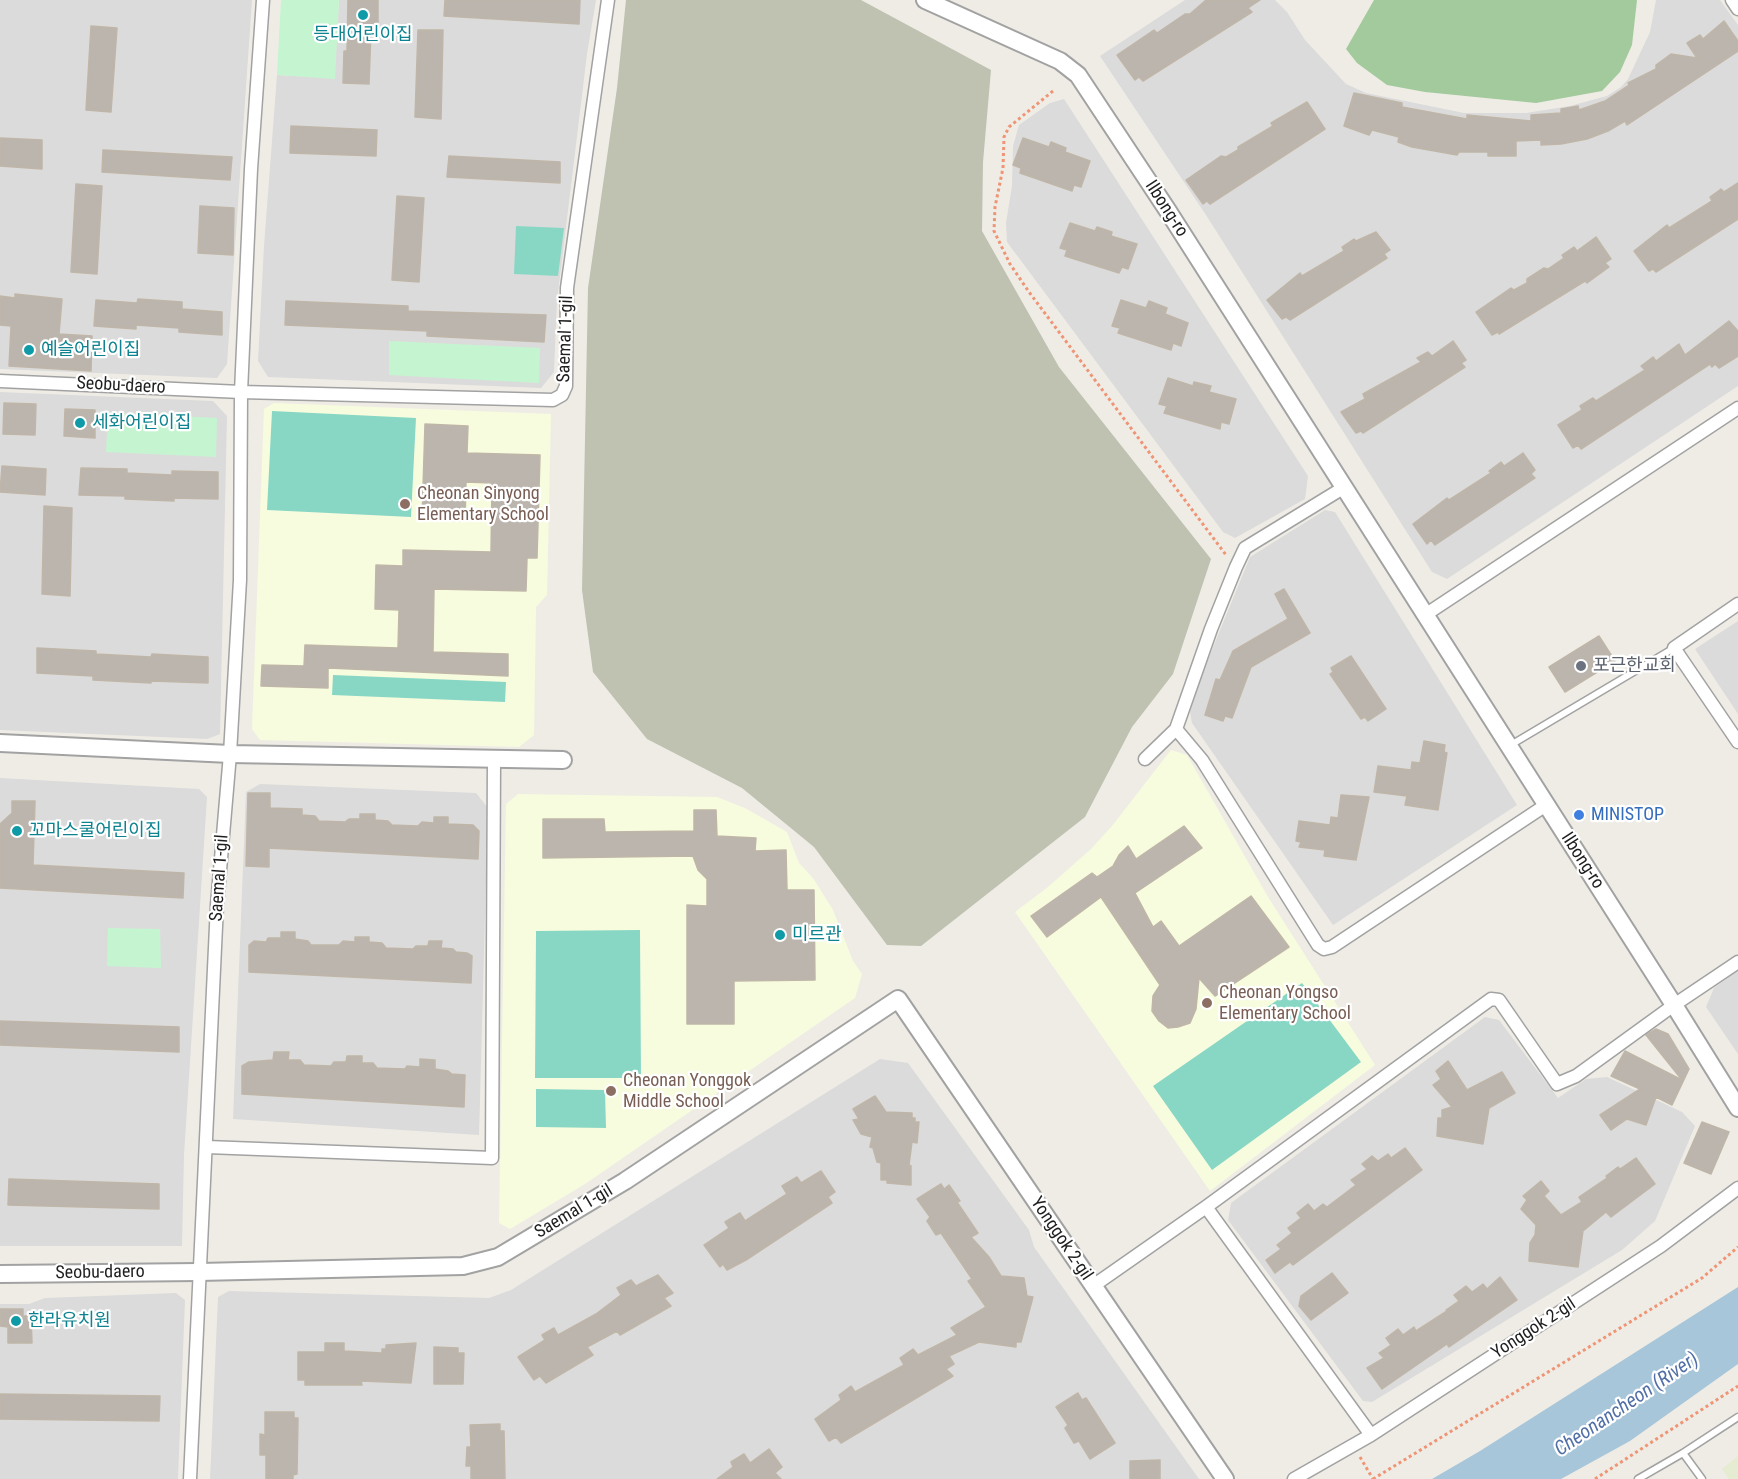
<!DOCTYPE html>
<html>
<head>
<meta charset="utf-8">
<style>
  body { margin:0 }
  canvas { display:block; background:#eeece5 }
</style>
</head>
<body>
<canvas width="1738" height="1479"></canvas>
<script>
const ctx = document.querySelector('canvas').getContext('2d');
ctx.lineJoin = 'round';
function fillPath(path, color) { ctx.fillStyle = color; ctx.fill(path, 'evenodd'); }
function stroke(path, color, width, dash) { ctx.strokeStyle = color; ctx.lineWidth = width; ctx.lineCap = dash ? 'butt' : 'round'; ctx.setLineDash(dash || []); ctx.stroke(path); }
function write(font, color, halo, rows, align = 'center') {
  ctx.font = font + ' "Roboto Condensed","Noto Sans KR",sans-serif'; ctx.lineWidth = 4.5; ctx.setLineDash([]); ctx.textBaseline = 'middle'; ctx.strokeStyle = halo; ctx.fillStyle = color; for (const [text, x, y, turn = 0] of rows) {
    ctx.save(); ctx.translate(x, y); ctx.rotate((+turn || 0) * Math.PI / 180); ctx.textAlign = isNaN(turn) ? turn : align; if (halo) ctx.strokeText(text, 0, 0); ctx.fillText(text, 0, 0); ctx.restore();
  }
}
fillPath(new Path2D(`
  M0 0H252L227 364 217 378 0 369Z
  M339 0H596L587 54 557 301 554 372 541 388 268 377 258 361 264 246 277 75 334 78Z
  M1185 0H1275L1287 12 1305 40 1346 84 1366 93 1464 113H1526L1570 106 1607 96 1621 87 1628 79 1650 32 1656 0H1720L1738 25V386L1447 579 1432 572 1206 215 1100 56Z
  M1064 99 1308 476 1305 499 1235 538 1223 532 1007 242 1006 223 1012 186 1013 146 1019 125 1050 103Z
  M0 392 213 401 227 416 220 734 207 739 0 730Z
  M1325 510 1335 512 1517 805 1333 925 1192 723 1189 706 1250 557Z
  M1738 621V714L1695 649Z
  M0 778 199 789 207 797 184 1155 182 1246H0Z
  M260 784 476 793 488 808 479 1135 233 1119 246 792Z
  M1738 970V1054L1706 1007 1714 988Z
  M1485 1017 1499 1020 1558 1098 1586 1079 1607 1077 1682 1112 1695 1126 1655 1221 1622 1250 1372 1402 1363 1401 1228 1220 1231 1203Z
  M880 1059 908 1063 1029 1230 1034 1247 1199 1479H210L218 1297 229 1291 489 1298 511 1290Z
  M176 1293 185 1300 178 1479H0V1304H29L45 1298Z`), '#dcdbdb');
fillPath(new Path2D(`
  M274 403 551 414 547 595 536 607 534 735 519 747 260 740 252 729 264 409Z
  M1171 750 1187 755 1268 897 1375 1065 1210 1191 1015 912 1048 887 1091 849 1112 826Z
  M518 794 717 797 745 808 787 832 799 863 813 878 833 910 853 961 862 974 855 998 585 1184 510 1229 499 1223 506 804Z`), '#f8fcdf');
fillPath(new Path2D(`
  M626 0H861L991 70 983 162 982 231 1059 367 1211 559 1173 674 1132 727 1085 817 921 946 887 945 814 847 742 788 647 739 593 672 582 590 588 288 617 88Z`), '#bfc2b1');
fillPath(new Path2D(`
  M1738 1456V1479H1729L1722 1469Z`), '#e6ecd1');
fillPath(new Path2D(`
  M1374 0H1637L1632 45 1620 72 1602 91 1536 103 1425 92 1387 85 1357 63 1346 49Z`), '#a3ca9c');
fillPath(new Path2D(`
  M281 0H339L335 79 277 75Z
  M389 341 540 348 539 383 389 375Z
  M108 413 217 418 216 457 106 452Z
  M108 928 160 929 161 968 107 966Z`), '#c5f5d0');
fillPath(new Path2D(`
  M516 226 564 228 558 276 514 274Z
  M272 411 416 418 411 517 267 510Z
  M333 675 506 682 505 702 332 695Z
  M640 930 641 1078H535L536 931Z
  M1302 983 1361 1062 1212 1170 1153 1086Z
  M536 1089 605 1090 606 1128 536 1127Z`), '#88d7c5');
fillPath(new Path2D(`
  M1738 1287V1364L1630 1441 1561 1479H1432L1480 1451Z`), '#a8c6d9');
const building = new Path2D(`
  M348 0H378V30H371L369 84 343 83 344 51H347Z
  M445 0H580L579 24 444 16Z
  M1206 0H1260L1248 8 1252 12 1143 81 1139 77 1135 80 1117 55 1154 30 1157 33 1185 14H1190Z
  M1724 21 1738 41V51L1627 125 1625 121 1608 131 1587 139 1561 144 1541 145V140L1516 141V156H1488V152H1459L1457 155 1412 147 1398 142 1399 137 1372 130 1369 135 1344 126 1354 93 1402 103V107L1467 119V115L1531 121V115L1561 113V109L1578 106 1579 110 1605 101 1629 85 1628 83 1656 69V65L1671 54 1697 58 1687 43 1700 35 1703 39Z
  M91 26 117 28 111 112 86 110Z
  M418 30H443L441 119 415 117Z
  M1307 102 1325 129 1210 204 1207 201 1203 204 1186 180 1221 156 1226 157 1238 150V147L1273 126 1271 123Z
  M291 126 377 130 376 156 290 153Z
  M0 138 42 140V169L0 166Z
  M1023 138 1049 147 1051 142 1066 148 1065 152 1090 161 1081 187 1074 185 1072 191 1020 173 1021 168 1013 165Z
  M103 150 232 157 230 180 102 172Z
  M449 156 560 162V183L447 177Z
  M1738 183V219L1656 272 1653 269 1649 271 1634 251 1667 225 1669 228 1712 201 1710 197 1721 189 1724 192Z
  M76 184 102 186 97 274 71 272Z
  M397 196 424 198 419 282 392 280Z
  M200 206 234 208 233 255 198 253Z
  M1070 223 1095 231 1097 227 1112 232 1111 236 1137 244 1128 269 1122 267 1119 273 1065 256 1067 250 1060 248Z
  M1376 232 1390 250 1384 254 1387 258 1290 320 1286 317 1282 319 1267 300 1300 273 1302 276 1344 251 1342 247 1354 239 1356 241Z
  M1596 237 1611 259 1605 263 1609 267 1587 283 1585 281 1499 334 1498 332 1492 335 1476 312 1511 288 1514 290 1527 283V279L1544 268 1548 269 1564 258 1562 255 1574 247 1577 251Z
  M15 294 62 299 59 334 92 336 91 371 9 366 11 326 0 325V296L15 298Z
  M138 299 182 302V309L222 312V335L179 332V328L136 325V329L94 326 96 300 137 303Z
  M1121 300 1146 308 1149 301 1167 308 1165 314 1188 323 1181 346 1173 343 1171 350 1118 333 1120 328 1112 326Z
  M286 301 408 306V311L546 315 544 342 427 336V331L285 325Z
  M1729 321 1738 331V356L1719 368 1715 364 1712 367 1710 364 1581 449 1578 445 1573 448 1558 425 1582 410 1580 406 1593 398 1596 401 1645 370 1641 366 1653 357 1656 361 1679 344 1685 355Z
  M1453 341 1466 360 1461 363 1465 367 1363 433 1361 431 1356 433 1341 412 1365 399 1363 394 1421 362 1417 358 1428 352 1432 356Z
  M1168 378 1193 386 1194 382 1211 386 1209 392 1236 399 1229 424 1221 422 1220 429 1164 413 1167 406 1159 404Z
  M4 403 36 404 35 435 3 434Z
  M65 409 95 410V438L64 436Z
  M425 424 468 426 467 453 540 455 537 558H527L526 591 434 589 433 652 508 654V676L328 668V688L261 686 262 665 304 666 305 645 398 648 399 610 375 609 376 565 403 566V550L491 552 492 483 466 482 465 521 422 519Z
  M1523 453 1535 470 1531 474 1535 478 1435 545 1431 540 1427 544 1413 524 1447 498 1449 500 1491 473 1489 471 1501 462 1504 466Z
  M2 466 46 469 45 495 0 492Z
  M81 468 127 469V473L172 475V471L218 472V499L174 498V501L125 499V496L79 495Z
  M44 506 72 508 70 596 42 594Z
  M1284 589 1310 633 1251 667 1232 718 1225 716 1223 721 1205 715 1216 679 1220 680 1233 651 1288 619 1275 594Z
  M1599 636 1615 661 1565 692 1549 667Z
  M37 648 96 651V654L151 657 152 654 208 657V683L151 681V683L93 680V676L37 673Z
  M1351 656 1386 709 1368 721 1365 717 1361 719 1330 674 1333 672 1331 668Z
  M1424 741 1445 745 1444 752 1447 753 1438 810 1405 805 1407 796 1374 792 1378 766 1411 770 1412 762 1420 763Z
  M248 793H270V808L302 809V815L315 816 319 821 345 822 349 819H360V814H375V820L388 821 392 825 418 826 422 822 434 823V817H448V824L473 825 479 831 478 859 269 848V867L246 866Z
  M1341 795 1369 797 1356 860 1324 856 1325 850 1299 847 1301 842 1296 841 1299 821 1330 825 1331 817 1338 818Z
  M12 801H35L33 865 184 873 183 898 0 888V824L12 813Z
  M694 810H716L717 836 756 838 755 851 786 850 787 890H814L815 980 734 981V1024H687V905L707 906V879L698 870 693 856 543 858V819H604L605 832 694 831Z
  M1184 826 1202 848 1135 893 1153 927 1161 921 1179 946 1251 896 1289 947 1215 996 1199 978 1196 1009 1190 1023 1178 1027 1168 1028 1159 1021 1152 1011 1153 996 1160 985 1101 897 1047 937 1031 916 1092 873 1097 877 1113 866 1119 855 1128 846 1136 859Z
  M281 932H295V939L308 941 311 945H339L343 941 355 942V937H369V942L382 943 386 948 413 949 416 946H428L429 941H442L441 948 453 949 456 952 467 953 472 956 471 983 249 972V945L254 941 266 942 268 938H281Z
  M0 1021 179 1027V1052L0 1045Z
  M1656 1029 1668 1034 1689 1069 1672 1105 1656 1097 1646 1125 1627 1119 1611 1130 1600 1115 1640 1089 1611 1076 1625 1051 1682 1080 1646 1035Z
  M274 1052H289L288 1060H300L304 1065 331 1066 334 1062H346L347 1056H362V1063H373L377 1068 405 1069 407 1066 420 1067V1059L435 1060V1069L448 1071 452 1074 465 1075 464 1107 242 1094V1066L249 1062 273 1060Z
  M1448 1061 1467 1090 1502 1072 1515 1093 1489 1108 1483 1144 1437 1136 1438 1118H1442V1110L1452 1107 1433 1085 1441 1079 1436 1071Z
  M875 1096 886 1112 912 1113V1118H915V1122H919L917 1143 912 1142 909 1165 911 1166V1185L887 1183V1180H881V1163L877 1162 873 1148 870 1147 872 1137 861 1134 853 1120 859 1119 853 1109Z
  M1702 1122 1729 1132 1711 1174 1684 1163Z
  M1405 1148 1422 1170 1293 1265 1290 1262 1275 1273 1266 1260 1281 1249 1277 1245 1292 1233 1288 1228 1301 1218 1297 1213 1308 1204 1314 1211 1323 1204 1327 1207 1356 1185 1351 1180 1367 1169 1362 1164 1372 1156 1378 1161 1388 1154 1391 1158Z
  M1636 1158 1655 1184 1611 1217 1606 1212 1583 1231 1578 1267 1529 1261 1530 1243 1535 1235 1536 1225 1521 1209 1527 1200 1523 1196 1541 1181 1549 1191 1544 1196 1561 1215 1582 1202 1579 1197 1607 1178 1606 1176 1618 1167 1620 1169Z
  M821 1171 835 1192 828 1197 832 1203 746 1260 727 1270 723 1264 720 1267 704 1245 729 1228 725 1222 740 1213 745 1221 787 1194 782 1186 797 1177 801 1183Z
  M9 1179 159 1184V1209L8 1205Z
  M941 1184 944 1189 949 1185 960 1201 957 1202 978 1233 971 1237 989 1257 1001 1276 1024 1278 1027 1296 1033 1297 1021 1342H1016V1347L979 1342 949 1356 954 1364 946 1369 953 1376 841 1443 836 1437 829 1441 815 1419 841 1400 839 1395 851 1386 855 1392 904 1365 900 1358 913 1349 918 1355 957 1335 951 1328 986 1307 968 1281 972 1279 941 1233 936 1235 927 1221 930 1217 917 1199Z
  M1332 1273 1348 1293 1311 1320 1299 1306 1301 1296Z
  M658 1275 673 1293 664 1298 671 1306 620 1335 617 1331 587 1347 593 1355 546 1383 540 1376 534 1380 518 1357 545 1340 542 1335 554 1328 558 1335 596 1314 621 1295 617 1288 631 1280 636 1286Z
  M1500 1277 1517 1300 1449 1347 1447 1344 1382 1389 1367 1368 1384 1358 1379 1353 1391 1345 1386 1338 1398 1329 1403 1335 1414 1327 1416 1331 1447 1311 1446 1310 1459 1301 1454 1295 1466 1286 1472 1292 1483 1284 1487 1289Z
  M0 1309H23V1316H31L32 1343H8V1327L0 1326Z
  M325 1343H344V1351L382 1353V1349H386V1345L416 1343 411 1383 361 1381 362 1385H305V1380H298V1352H325Z
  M434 1347 458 1348V1353H464L463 1384H434Z
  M1078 1393 1082 1400 1086 1398 1115 1443 1090 1459 1079 1441 1074 1443 1065 1428 1068 1425 1056 1407Z
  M0 1394 160 1396 159 1421 0 1419Z
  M265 1412H294V1418H298L297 1474 293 1475V1479H266V1455H260V1434L265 1435Z
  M500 1424V1431H504L505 1479H471V1466H466L467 1447H471L470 1425Z
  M769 1449 782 1467 775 1473 781 1479H717L733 1467 731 1462 744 1454 750 1463Z
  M1160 1460V1479H1130V1461Z`);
fillPath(building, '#bbb5ae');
stroke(building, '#bfb6a8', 1.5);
const service = new Path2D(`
  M1509 746 1674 648
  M1683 1453 1702 1479
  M1638 1479 1683 1453 1738 1417`);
const minor = new Path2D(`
  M1732 0 1738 9
  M0 381 241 392 553 400 562 395 566 386 567 288 608 0
  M1738 604 1674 648 1738 742
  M1425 615 1738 408
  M1176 729 1202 760 1318 945 1324 949 1332 947 1546 805
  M1145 759 1176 729 1211 629 1236 567 1245 548 1343 488
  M207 1147 492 1158 494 760
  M1206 1207 1371 1435
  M1093 1286 1206 1207 1491 999 1499 1000 1557 1084 1576 1076 1674 1005 1738 962
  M190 1479 217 905 230 754 240 580 241 392 251 169 263 0
  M1294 1479 1371 1435 1661 1246 1738 1188`);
const tertiary = new Path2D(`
  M925 0 1060 61 1078 75 1168 211 1674 1005 1738 1108
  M0 743 230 754 563 760
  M0 1274 199 1272 463 1266 498 1257 625 1181 898 999 1225 1479`);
stroke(service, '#a2a2a2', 9);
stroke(minor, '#a2a2a2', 15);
stroke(tertiary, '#a2a2a2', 20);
stroke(new Path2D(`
  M1053 91 1009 127 1004 137 1003 168 995 207 994 231 1010 264 1029 292 1226 555
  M1360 1457 1373 1479
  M1373 1479 1702 1278 1738 1247
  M1595 1479 1738 1386`), '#ef9475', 3, [3, 3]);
stroke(service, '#fff', 6);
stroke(minor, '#fff', 12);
stroke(tertiary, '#fff', 16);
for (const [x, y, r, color] of [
  [363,15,6,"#0f9aa8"],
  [29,350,6,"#0f9aa8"],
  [80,423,6,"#0f9aa8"],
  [405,504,6,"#8d6e63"],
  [1581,666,6,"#6b7280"],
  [1579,815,6,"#3f7fe0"],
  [17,831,6,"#0f9aa8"],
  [780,935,6,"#0f9aa8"],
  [1207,1003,6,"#8d6e63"],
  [611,1091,6,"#8d6e63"],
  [16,1321,6,"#0f9aa8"]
]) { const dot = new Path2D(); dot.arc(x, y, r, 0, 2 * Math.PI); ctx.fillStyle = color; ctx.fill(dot); stroke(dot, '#fff', 2); }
write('18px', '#0d838f', '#fff', [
  ["등대어린이집",363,35,"center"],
  ["예슬어린이집",41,350],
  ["세화어린이집",92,423],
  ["꼬마스쿨어린이집",29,831],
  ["미르관",792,935],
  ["한라유치원",28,1321]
], 'left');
write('18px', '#1e1e1e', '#fff', [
  ["Ilbong-ro",1166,209,57],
  ["Saemal 1-gil",566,339,-88],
  ["Seobu-daero",121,386,3],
  ["Ilbong-ro",1582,861,57],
  ["Saemal 1-gil",220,878,-86],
  ["Saemal 1-gil",574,1212,-31],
  ["Yonggok 2-gil",1061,1239,56],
  ["Seobu-daero",100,1273,-1],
  ["Yonggok 2-gil",1534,1329,-33]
]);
write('18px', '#785e54', '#fff', [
  ["Cheonan Sinyong",417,494],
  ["Elementary School",417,515],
  ["Cheonan Yongso",1219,993],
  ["Elementary School",1219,1014],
  ["Cheonan Yonggok",623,1081],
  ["Middle School",623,1102]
], 'left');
write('18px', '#5b616d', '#fff', [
  ["포근한교회",1593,666]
], 'left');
write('18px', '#366cbe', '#fff', [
  ["MINISTOP",1591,815]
], 'left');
write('italic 20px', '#516fa6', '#fff', [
  ["Cheonancheon (River)",1627,1405,-34]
]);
</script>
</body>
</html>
